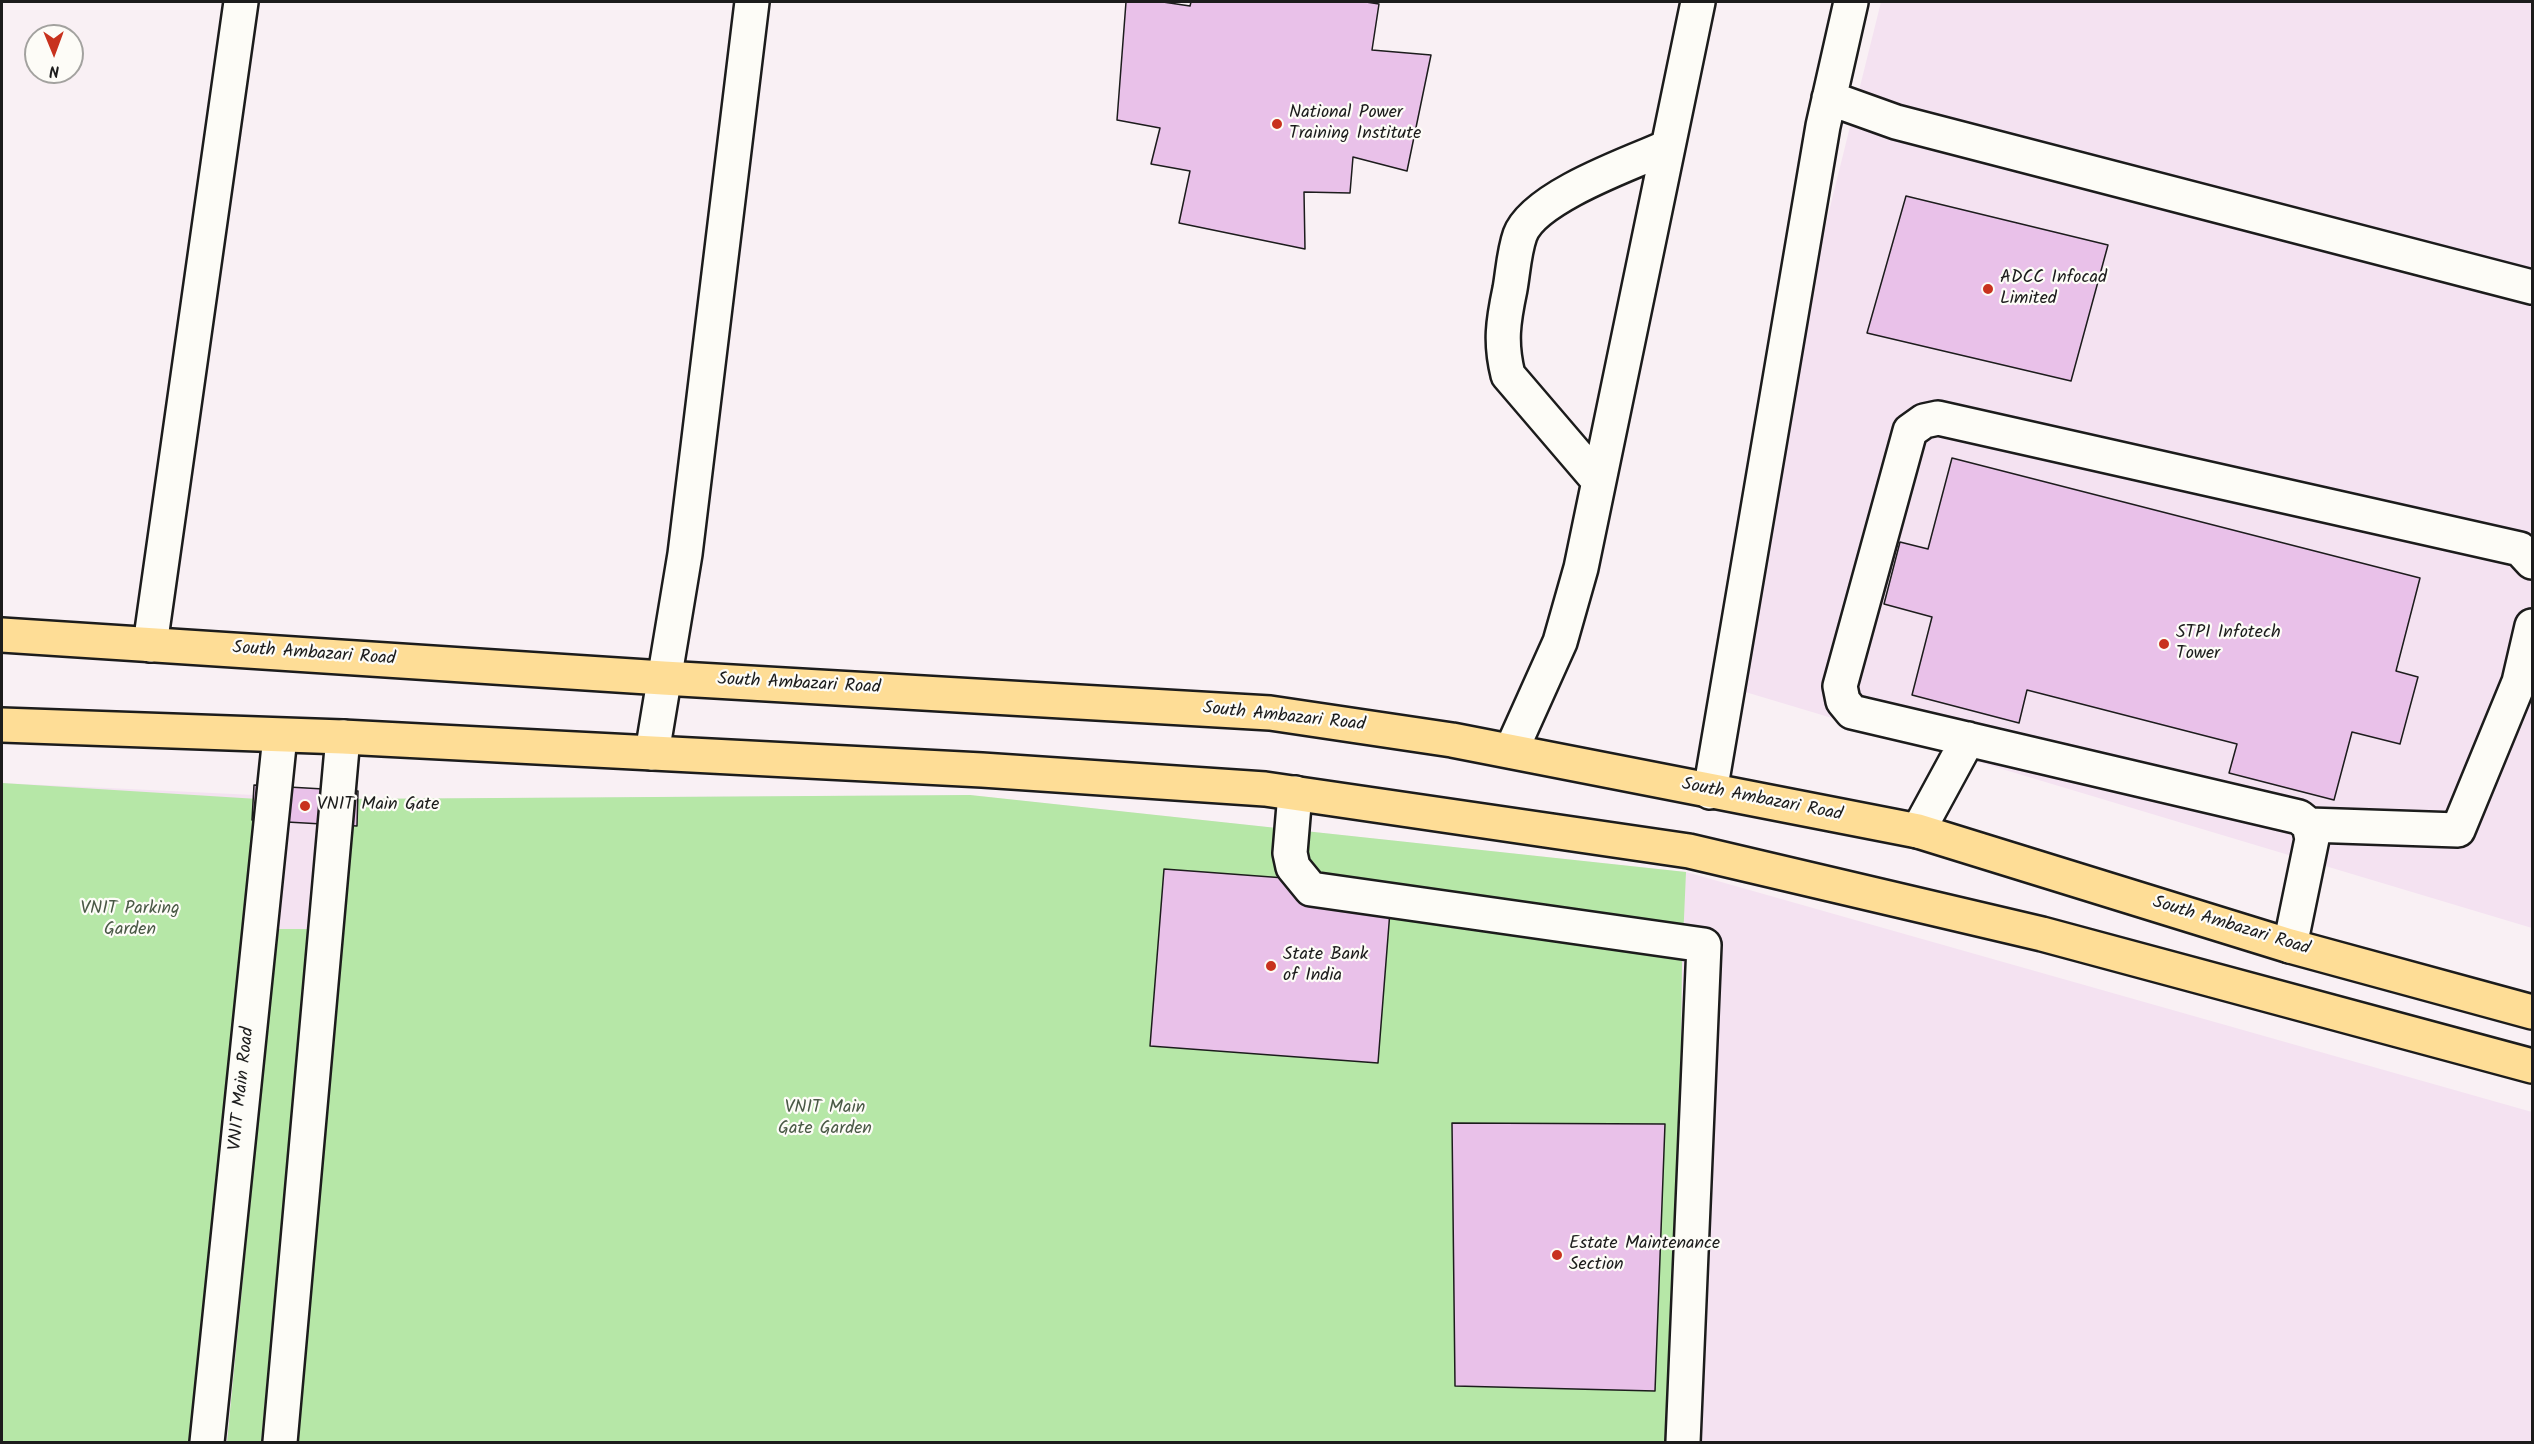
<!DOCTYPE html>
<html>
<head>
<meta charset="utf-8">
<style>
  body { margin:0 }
  #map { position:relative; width:2534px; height:1444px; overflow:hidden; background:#f9f0f4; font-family:Kalam,sans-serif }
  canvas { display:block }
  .frame { position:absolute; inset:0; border:3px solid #1c1c1c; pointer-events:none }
  .north { position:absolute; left:24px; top:24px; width:60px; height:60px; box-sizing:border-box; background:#fdfcf7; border:2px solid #a3a29f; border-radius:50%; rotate:179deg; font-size:16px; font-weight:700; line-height:24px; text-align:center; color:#1c1c1c }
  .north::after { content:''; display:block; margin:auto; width:21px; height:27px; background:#c8321e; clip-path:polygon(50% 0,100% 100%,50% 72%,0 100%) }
</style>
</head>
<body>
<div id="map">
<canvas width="2534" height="1444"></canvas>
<div class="frame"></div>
<div class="north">N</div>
</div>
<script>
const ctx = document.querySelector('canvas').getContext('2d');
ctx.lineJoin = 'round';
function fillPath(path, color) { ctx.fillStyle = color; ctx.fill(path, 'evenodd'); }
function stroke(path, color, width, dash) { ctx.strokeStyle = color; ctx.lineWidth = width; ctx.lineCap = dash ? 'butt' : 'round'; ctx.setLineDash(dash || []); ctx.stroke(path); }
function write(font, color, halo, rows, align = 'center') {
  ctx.font = font + ' Kalam,sans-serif'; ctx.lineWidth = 4.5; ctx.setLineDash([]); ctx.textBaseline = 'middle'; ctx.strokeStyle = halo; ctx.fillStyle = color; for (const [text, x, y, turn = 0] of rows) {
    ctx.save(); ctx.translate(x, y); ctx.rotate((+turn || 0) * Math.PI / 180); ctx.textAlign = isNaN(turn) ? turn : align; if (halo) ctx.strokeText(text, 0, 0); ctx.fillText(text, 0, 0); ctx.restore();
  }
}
fillPath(new Path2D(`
  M1881 2H2532V928L1712 682Z
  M2 783 339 799 970 795 1686 872 2532 1112V1442H2Z`), '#f4e2f1');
fillPath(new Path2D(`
  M2 783 274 800 207 1442H2Z
  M970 795 1686 872 1682 964 1676 1442H280L339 799Z
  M277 929H310L261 1442H227Z`), '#b6e7a7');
const building = new Path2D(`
  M1126 2H1163L1190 6 1191 2H1366L1379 4 1372 50 1431 55 1407 171 1353 157 1350 193 1304 192 1305 249 1179 223 1190 171 1151 164 1160 128 1117 120Z
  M1906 196 2108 245 2071 381 1867 333Z
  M1952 458 2420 578 2396 671 2418 677 2400 744 2352 732 2334 800 2229 773 2237 744 2027 690 2019 723 1912 695 1932 617 1884 604 1900 542 1928 549Z
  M254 785 358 791 357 826 252 820Z
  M1164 869 1392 886 1378 1063 1150 1046Z
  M1452 1123 1665 1124 1655 1391 1455 1386Z`);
fillPath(building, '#e9c1e9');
stroke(building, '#1c1c1c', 1.5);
const minor = new Path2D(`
  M1829 98 1896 122 2532 287
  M1597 479 1508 375C1500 343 1503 322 1510 289 1513 272 1514 252 1520 235 1534 197 1631 163 1668 147
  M150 645 241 2
  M1511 751 1560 642 1581 568 1698 2
  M652 753 685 554 752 2
  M1710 792 1823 126 1851 2
  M1295 793 1290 853 1293 867 1311 889 1704 945 1683 1442
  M2309 825 2458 830 2519 682 2532 626
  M1918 831 1968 739
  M2290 946 2312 839 2309 825 2299 817 1852 712 1843 701 1840 686 1910 431 1924 421 1938 418 2520 549 2532 562
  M207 1442 280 736
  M280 1442 343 737`);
const major = new Path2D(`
  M2 635 663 678 1270 713 1452 740 1918 831 2290 946 2532 1012
  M2 725 343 737 982 770 1265 789 1689 851 2042 934 2532 1066`);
stroke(minor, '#1c1c1c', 38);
stroke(major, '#1c1c1c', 38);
stroke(minor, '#fdfcf7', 33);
stroke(major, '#fedd96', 33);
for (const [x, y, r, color] of [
  [1277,124,6,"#c8321e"],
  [1988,289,6,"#c8321e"],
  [2164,644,6,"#c8321e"],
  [305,806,6,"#c8321e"],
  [1271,966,6,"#c8321e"],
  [1557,1255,6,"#c8321e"]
]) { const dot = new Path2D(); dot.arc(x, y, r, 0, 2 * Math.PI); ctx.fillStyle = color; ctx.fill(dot); stroke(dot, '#fdfcf7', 2); }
write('18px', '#1c1c1c', '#fdfcf7', [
  ["National Power",1289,114],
  ["Training Institute",1289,135],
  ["ADCC Infocad",2000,279],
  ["Limited",2000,300],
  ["STPI Infotech",2176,634],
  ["Tower",2176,655],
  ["VNIT Main Gate",317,806],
  ["State Bank",1283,956],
  ["of India",1283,977],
  ["Estate Maintenance",1569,1245],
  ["Section",1569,1266]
], 'left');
write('18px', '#1c1c1c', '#fdfcf7', [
  ["South Ambazari Road",314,655,4],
  ["South Ambazari Road",799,685,3],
  ["South Ambazari Road",1284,718,6],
  ["South Ambazari Road",1762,801,11],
  ["South Ambazari Road",2231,927,17],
  ["VNIT Main Road",243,1089,-84]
]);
write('18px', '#4a5946', '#fdfcf7', [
  ["VNIT Parking",130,910],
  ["Garden",130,931],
  ["VNIT Main",825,1109],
  ["Gate Garden",825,1130]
]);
</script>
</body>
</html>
